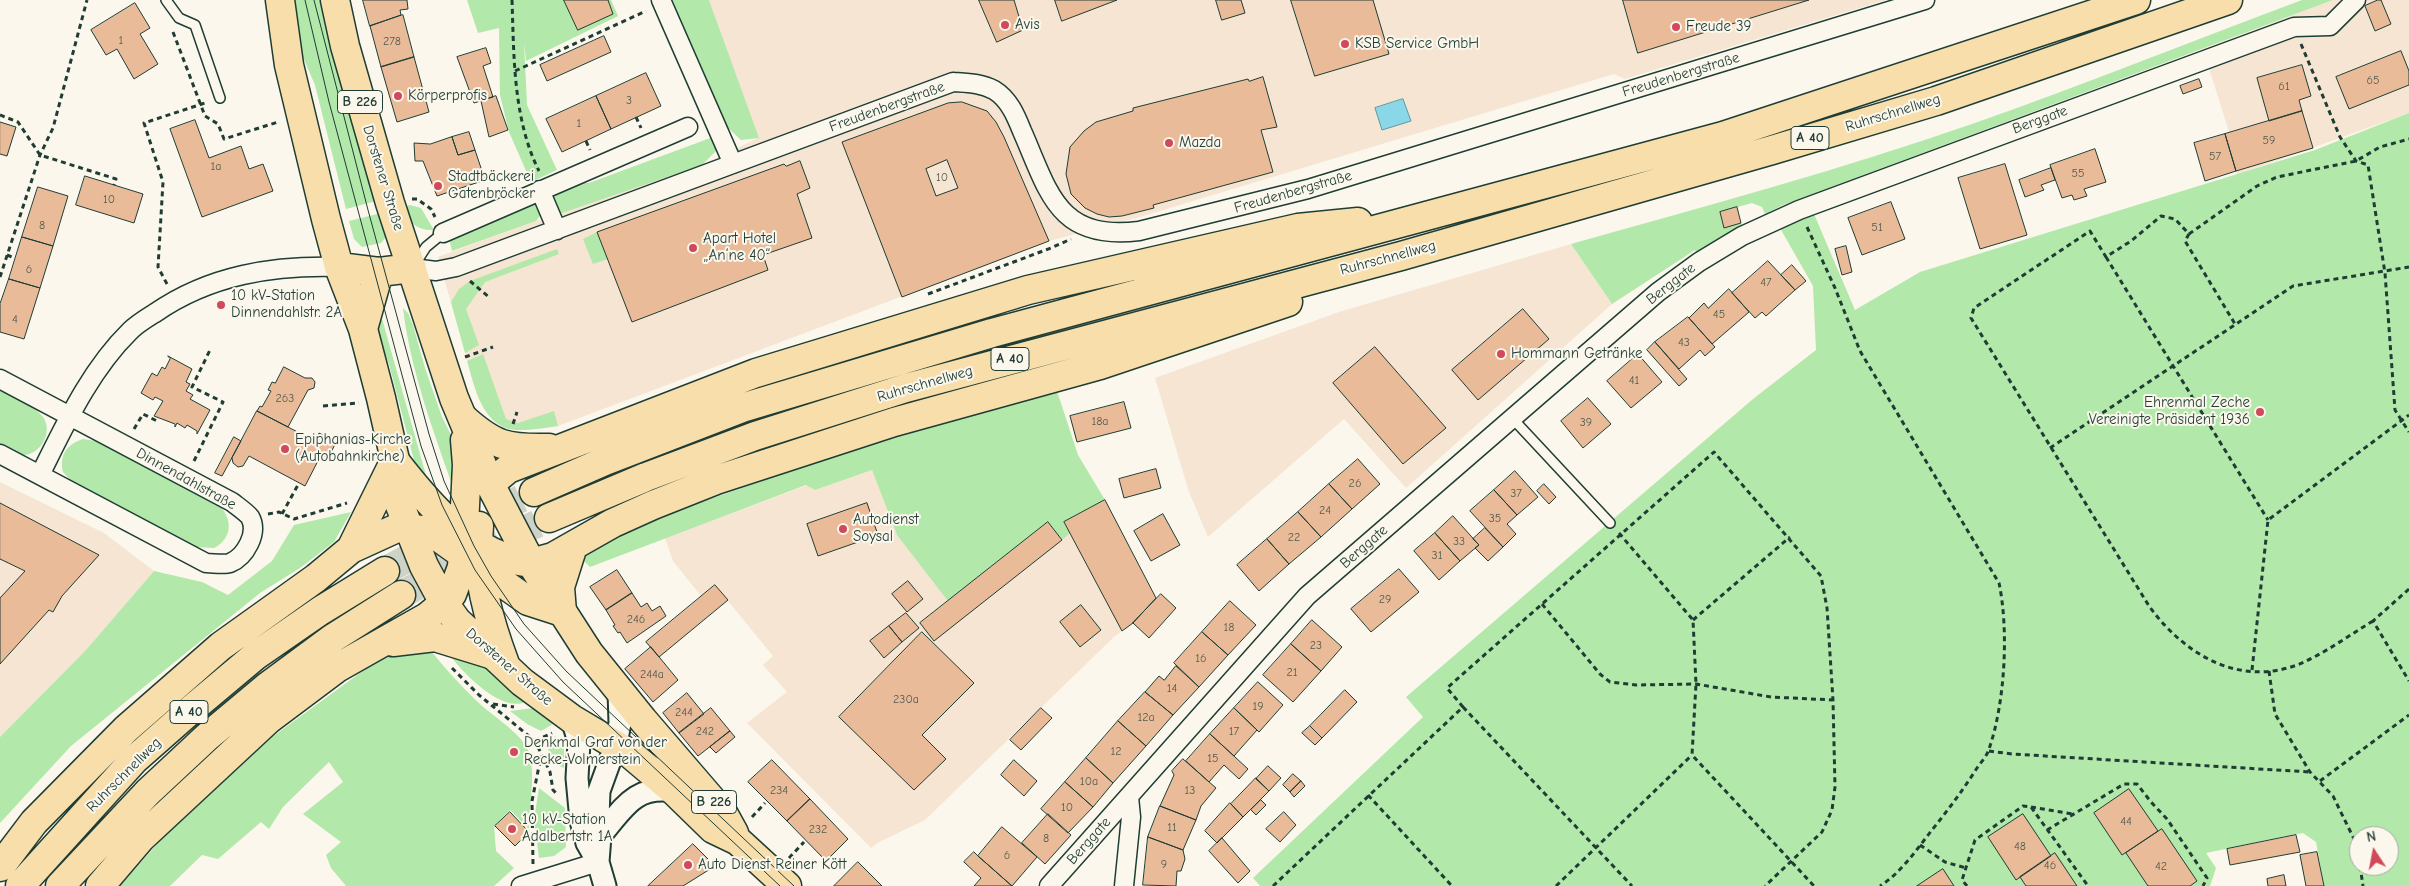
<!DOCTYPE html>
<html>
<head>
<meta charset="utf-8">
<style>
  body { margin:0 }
  #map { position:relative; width:2409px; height:886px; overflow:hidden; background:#fbf7ec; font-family:"Comic Neue",sans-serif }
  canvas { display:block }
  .north { position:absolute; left:2349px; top:826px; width:50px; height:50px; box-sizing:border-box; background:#fbf7ec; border:1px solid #a3ada2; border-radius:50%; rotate:349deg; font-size:14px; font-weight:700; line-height:20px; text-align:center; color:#1f3d34 }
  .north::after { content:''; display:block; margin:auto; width:18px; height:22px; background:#d1495b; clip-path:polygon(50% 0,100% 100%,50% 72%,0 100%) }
</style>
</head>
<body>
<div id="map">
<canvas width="2409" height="886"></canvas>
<div class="north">N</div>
</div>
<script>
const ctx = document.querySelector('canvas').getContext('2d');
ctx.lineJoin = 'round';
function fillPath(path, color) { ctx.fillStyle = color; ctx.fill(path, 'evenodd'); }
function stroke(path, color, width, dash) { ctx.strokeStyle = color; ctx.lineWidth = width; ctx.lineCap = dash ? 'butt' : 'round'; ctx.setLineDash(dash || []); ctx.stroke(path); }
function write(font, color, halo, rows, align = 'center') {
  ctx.font = font + ' "Comic Neue",sans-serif'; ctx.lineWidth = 4; ctx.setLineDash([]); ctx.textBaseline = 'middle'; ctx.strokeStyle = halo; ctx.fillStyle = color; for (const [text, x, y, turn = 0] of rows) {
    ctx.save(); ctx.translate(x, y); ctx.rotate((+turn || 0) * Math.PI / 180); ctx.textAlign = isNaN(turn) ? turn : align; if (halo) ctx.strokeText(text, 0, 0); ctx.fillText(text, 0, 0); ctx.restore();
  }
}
fillPath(new Path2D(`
  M709 0H1886L1625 79 1614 74 1140 217 1049 241 558 426 517 430 496 423 478 398 438 257 536 221 702 165 758 138Z
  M2333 0H2409V113L2237 175 2225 134 2229 132 2203 49Z
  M1571 244 1612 304 1406 488 1344 419 1208 537 1189 492 1155 378 1339 312Z
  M872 470 897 535 1048 522 1063 540 1064 522 1105 500 1156 598 1133 623 1115 636 925 820 879 842 871 848 747 723 787 692 763 665 773 656 715 585 701 596 673 561 665 538 808 485 815 490Z
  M0 482 104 533 154 571 86 650 0 737Z`), '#f6e5d3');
fillPath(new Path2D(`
  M290 0H324L376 201 346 209 315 85 299 48Z
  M467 0H611L618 16 526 61 524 42 527 105 557 170 531 182 509 132 500 95 499 28 478 33Z
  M669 0H709L759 138 741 140 725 125Z
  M2302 0H2333L1783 205 1765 214 1762 207 1752 203 1720 212 1724 227 1741 223 1742 226 1696 253 1695 250 1612 304 1571 244C1706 206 1840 170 1972 124 2083 85 2192 41 2302 0Z
  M2409 113V886H2324L2316 842 2303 833 2206 853 2216 868 2210 886H1260L1253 878 1423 717 1406 697 1753 399 1816 350 1813 286 1780 228 1814 214 1855 310 1920 272 2315 150ZM2359 836H2389V866H2359Z
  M713 137 716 151 702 165 562 213 556 211 549 194 574 182 589 183Z
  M535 201 541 210 540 216 536 221 452 251 449 238Z
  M410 205 421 208 434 230C417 231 409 223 403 207Z
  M381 213 386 237 381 243 362 247 354 239 349 221Z
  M597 232 608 259 593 264 583 239Z
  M557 249 559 254 485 282 466 309 479 345 465 353 451 302 459 289 470 281Z
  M403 308 408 313 413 325 425 368 442 417 458 449 454 490C434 433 410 369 403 308Z
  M381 315 427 479 416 468 389 364 377 334Z
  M483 354 506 419 518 423 554 411 558 426C545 428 532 430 519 430 483 430 475 388 467 361Z
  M1056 388 1078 455 1105 500 1064 522 1070 533 1062 540 1048 522 948 601 897 535 872 470 815 490 806 485 590 567 581 558 588 551 643 523 696 504 839 454Z
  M0 391C14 398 34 405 43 417 53 431 42 453 25 455 17 455 7 449 0 445Z
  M83 439 96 441 220 506C233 520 232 539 214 548L195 547 73 483 63 472C59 455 67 444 83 439Z
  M351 512 334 542 300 568 260 593 71 746 0 823V737L86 650 154 571 202 582 228 595 272 561 294 525Z
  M429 648C444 668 462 687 481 705 494 717 524 735 529 753 536 776 529 804 529 829L510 810 494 826 496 851 514 868 494 886H346L331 868 326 855 341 842 303 814 343 782 329 762 283 807 269 829 261 822 218 859 202 855 170 886H120L160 841 272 737 389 652Z
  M446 650 486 660 527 701C502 716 458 668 446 650Z
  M534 708 553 724 541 731 527 724 510 711Z
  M555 736 564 745V768L555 764 547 747Z
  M539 788 565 808 566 847 554 856 539 858 534 820Z`), '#b2e8aa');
const water = new Path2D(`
  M1403 99 1411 121 1382 130 1375 108Z`);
fillPath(water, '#8ad7e8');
stroke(water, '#5f99a0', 1);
const building = new Path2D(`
  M363 0H407L408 9 400 10 401 15 370 26Z
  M564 0H608L613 14 578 30Z
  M979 0H1014L1023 30 997 42Z
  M1055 0H1117L1062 21Z
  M1216 0H1241L1245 13 1222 20Z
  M1291 0H1373L1389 54 1315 76Z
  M1623 0H1809L1638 53Z
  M2378 0H2381L2391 24 2375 31 2365 6Z
  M135 3 150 28 140 34 158 64 134 79 117 49 106 55 91 30Z
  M403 15 414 57 381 67 370 26Z
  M604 36 611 52 547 81 540 65Z
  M486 48 491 63 483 66 493 97 474 103 457 57Z
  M2401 51 2409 71V85L2349 109 2336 77Z
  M414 57 429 112 397 122 381 67Z
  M2302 65 2311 96 2299 100 2302 111 2269 121 2257 78Z
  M646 73 661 106 611 129 596 96Z
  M1263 77 1277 127 1261 130 1273 172 1153 205 1154 208 1122 216 1109 217 1097 214 1085 208 1071 194 1066 174 1070 147 1084 131 1096 122 1133 111V108L1248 79 1249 81Z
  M2199 79 2202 87 2183 94 2180 86Z
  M496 96 508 130 489 137 481 101Z
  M596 96 611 129 562 152 546 119Z
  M962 102 987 111 996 122 1004 137 1049 241 902 297 842 142 948 103Z
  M2302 111 2313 148 2236 171 2225 134Z
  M195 120 209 158 241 146 249 169 263 164 273 191 202 217 170 129Z
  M0 122 16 127 7 156 0 154Z
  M469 132 475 150 458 155 452 137Z
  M2225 134 2236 171 2205 181 2194 143Z
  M452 137 458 155 475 150 485 180 437 196 423 161H415L414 143 430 144Z
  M2095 149 2106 182 2084 189 2087 196 2074 200 2072 195 2062 198 2050 165Z
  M947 160 958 188 936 196 926 169Z
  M800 161 810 188 797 194 812 238 763 255 768 270 632 322 597 232 784 164 786 166Z
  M2005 164 2027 235 1980 249 1958 178Z
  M2051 168 2055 180 2041 185 2044 190 2025 197 2019 180Z
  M85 176 143 194 134 223 76 205Z
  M38 187 68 196 53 246 22 237Z
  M1891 202 1905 239 1862 255 1848 218Z
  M1737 207 1741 223 1724 228 1720 212Z
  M22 237 53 246 40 288 9 279Z
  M1846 246 1852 272 1842 275 1835 249Z
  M1768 261 1795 290 1766 316 1762 312 1755 318 1732 293Z
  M1792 265 1806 281 1795 290 1781 275Z
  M9 279 40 288 24 339 0 332V304Z
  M1729 289 1749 312 1712 344 1689 318 1704 303 1708 308Z
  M1523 309 1549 339 1478 400 1452 370Z
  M1688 317 1715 347 1705 356 1700 350 1679 369 1655 342Z
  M1655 342 1687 379 1679 386 1647 350Z
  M1375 347 1446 428 1403 464 1333 383Z
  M1638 354 1662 382 1631 408 1607 381Z
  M168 356 192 369 186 382 190 384 186 391 193 395 190 399 210 410 197 434V431L187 425 185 428 177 423 175 427V424L154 416 163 401 155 397 153 400 141 393 152 373 157 376 162 367 165 369 170 359Z
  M284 367 305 378H312L315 382 314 388 308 390 288 427 257 411 260 406 262 407 271 391 268 390 272 382 275 383Z
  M1588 398 1611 424 1583 448 1561 421Z
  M1124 402 1131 428 1077 442 1070 416Z
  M257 411 315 441 319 433 336 442 327 461 320 457 305 486 249 456 243 466 238 467 233 463 232 458Z
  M234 437 241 441 222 476 215 473Z
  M1358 459 1380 484 1352 509 1329 484Z
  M1156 469 1161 488 1124 498 1119 479Z
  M1515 471 1538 497 1517 515 1494 490Z
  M1329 484 1352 509 1321 537 1298 512Z
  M1544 484 1556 497 1549 504 1537 491Z
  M1494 490 1517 515 1507 524 1516 534 1503 547 1470 511Z
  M1105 500 1156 598 1133 623 1122 631 1064 522Z
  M0 503 99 555 62 596 53 612 49 610 0 664V598L25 571 0 559Z
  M867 503 878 535 818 556 807 524Z
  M1298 512 1321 537 1289 564 1267 539Z
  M1163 514 1180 545 1151 561 1134 531Z
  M1453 516 1479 545 1460 561 1435 533Z
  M1048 522 1062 540 934 641 920 623Z
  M1485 528 1503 547 1488 561 1475 548 1479 545 1473 539Z
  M1435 533 1460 561 1439 580 1414 551Z
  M1267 539 1289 564 1259 591 1237 565Z
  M1399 569 1419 592 1371 632 1351 609Z
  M617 570 632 593 606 610 590 587Z
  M908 581 923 599 907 612 892 594Z
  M715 585 728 600 659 657 646 642Z
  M632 593 641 607 647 603 652 611 660 606 666 616 627 643 620 632 618 633 613 626 615 625 606 610Z
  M1161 594 1176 608 1149 638 1133 623Z
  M1230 601 1256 625 1228 655 1202 632Z
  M1081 605 1101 630 1080 647 1060 622Z
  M906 613 919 628 902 642 889 626Z
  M1312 620 1342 647 1321 671 1291 644Z
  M889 626 902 642 884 658 870 641Z
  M922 632 974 683 922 735 946 759 914 790 839 717Z
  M1202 632 1228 655 1199 687 1174 663Z
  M1291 644 1321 671 1293 702 1263 675Z
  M651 647 678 680 653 702 625 669Z
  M1176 666 1199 687 1173 715 1145 692 1159 676 1164 680Z
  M1258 682 1283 705 1259 732 1234 708Z
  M1345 690 1357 702 1322 738 1310 726Z
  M1145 692 1173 715 1146 746 1118 721Z
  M687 693 704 714 679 733 663 713Z
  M711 708 730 731 698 756 679 733Z
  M1041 708 1052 718 1021 750 1010 740Z
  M1234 708 1257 730 1234 756 1210 734Z
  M1118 721 1146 746 1113 783 1086 758Z
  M1310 726 1322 738 1315 745 1302 733Z
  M730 731 735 737 716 753 710 747Z
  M1210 734 1248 769 1239 779 1224 765 1209 782 1186 761Z
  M1086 758 1113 783 1093 807 1065 782Z
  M1183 759 1216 788 1201 806 1196 820 1160 806 1174 775 1172 771Z
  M772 760 810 799 787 821 748 782Z
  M1014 760 1037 781 1024 796 1001 775Z
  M1268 766 1281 778 1269 791 1256 779Z
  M1293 774 1301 781 1290 792 1283 785Z
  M1256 778 1269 791 1243 817 1231 804Z
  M1301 781 1305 786 1294 797 1290 792Z
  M1065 782 1093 807 1068 833 1041 809Z
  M2129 789 2158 831 2122 855 2094 813Z
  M810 799 848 839 826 861 787 821Z
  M1261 800 1266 805 1256 815 1251 810Z
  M1230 803 1243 817 1217 843 1205 831Z
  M1160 806 1196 820 1183 850 1148 837Z
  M510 812 529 832 515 846 495 826Z
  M1284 812 1296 825 1280 842 1266 829Z
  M1048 814 1071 835 1045 864 1022 843Z
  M2023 814 2051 856 2016 880 1988 837Z
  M1002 827 1037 857 1012 886 978 856Z
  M2162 829 2197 881 2190 886H2148L2126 853Z
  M2296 835 2300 852 2230 865 2227 849Z
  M1148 837 1183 850 1185 859 1181 871H1177L1176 886 1143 885Z
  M1222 838 1250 871 1238 883 1209 851Z
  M693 844 715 866 683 886H648Z
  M974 852 978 856 1012 886H974L981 878 964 862Z
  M2317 852 2324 886H2306L2300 855Z
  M2055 853 2077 886H2026L2020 877Z
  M858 862 882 886H834Z
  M1943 869 1954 886H1917Z
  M2284 875 2286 886H2268L2267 879Z`);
fillPath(building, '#e9bb99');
stroke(building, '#1f3d34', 1);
stroke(new Path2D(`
  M385 571 460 529 534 492
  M401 595 474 554 549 518`), '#cfd2c7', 28, [28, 14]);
const service = new Path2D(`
  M166 0 179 18 195 25 220 98
  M415 264 426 247 443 233
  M1513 419 1610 523`);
const minor = new Path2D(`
  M661 0 733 164
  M540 190 557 230
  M443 233 688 127
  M412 268 436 271 456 267 953 82C968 83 981 83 994 90 1009 99 1016 116 1022 131 1049 192 1057 241 1139 231L1308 189 1925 0
  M0 379 232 502C237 506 246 512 250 517 259 533 245 557 230 563 224 565 213 563 206 563L0 454
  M40 475C65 425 90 370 130 331 137 324 147 318 155 313 210 275 273 265 339 267
  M521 886 598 862
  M1049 886 1307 596 1658 292 1699 262 1742 236 1799 210 2294 27 2330 26 2356 0
  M1124 886 1131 817 1129 797`);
const tertiary = new Path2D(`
  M572 719 579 742 577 778 581 821 587 843 598 862 605 886
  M600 836C624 808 634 785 674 791
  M598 862 600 836 598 817 599 791 616 744 620 723 619 691`);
const primary = new Path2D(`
  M280 0 289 65 326 219 339 267 363 329 381 398 395 460 399 503 424 566 444 603 457 621 522 682 572 719 629 753 674 791 713 829 738 841 787 886
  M335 0 345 46 390 203 454 398 490 484 531 563 589 653 643 720 723 813 734 833
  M339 267 379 272 412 268
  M363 329 379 272
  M395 461C429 505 472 557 531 563
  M479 526C475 573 489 621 505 664
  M408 528 430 531 528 601 562 612
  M444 603 452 594 462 567 467 465 465 440`);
const motorway = new Path2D(`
  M463 418C494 446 507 449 549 448
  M490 484 508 469 756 373 1028 290 1298 228 1358 222
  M534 492 605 461 745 407 992 333 1723 136 2136 0
  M549 518 646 477 755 436 906 388 1401 256 1772 150 1936 101 2228 0
  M351 549 395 460
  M531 563 553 557 613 523 653 505 716 480 894 422 1100 365 1288 302
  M562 612 560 587 573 546
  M393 642 435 637 490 654
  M0 867 34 822 126 729 221 646 316 578 351 549 397 528H408
  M20 886 134 760 193 708 255 656 320 611 385 571
  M60 886 148 792 207 737 268 686 333 638 401 595
  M100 886 141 838 269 719 337 668 427 617 444 603`);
stroke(service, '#1f3d34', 12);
stroke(minor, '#1f3d34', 21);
stroke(tertiary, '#1f3d34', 25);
stroke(primary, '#1f3d34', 31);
stroke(motorway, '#1f3d34', 31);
stroke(new Path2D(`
  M512 0C514 57 513 119 539 171
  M173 32 205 116 218 124 224 139 278 122
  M2301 44 2340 137 2356 161 2368 165 2385 273 2395 410 2409 432
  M515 71 646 11
  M0 115 18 122 40 155 116 179 114 185
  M636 117 641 128
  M586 141 590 150
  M412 199H417L431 209 435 217
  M1807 227 1835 288 1860 351 1999 583C2009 630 2005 703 1989 749 1987 756 1981 762 1977 768 1963 790 1948 810 1932 830 1917 849 1901 873 1880 886
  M2189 234 2185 241 2235 324
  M7 255 14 258
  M2106 257 2268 520
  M0 277 40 155 53 128 87 0
  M470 281 490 298
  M167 284 158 267 163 182 144 123 208 102
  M928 294 1051 248 1071 239
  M465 357 493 347
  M323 406 359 403
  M513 424 517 412
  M134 429 143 414 159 422
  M2050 448 2293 286 2409 267
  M194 461 223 402 192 387 210 350
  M268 514 279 512 294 519 347 503
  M282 514 299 483
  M1619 533 1693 620 1696 684 1692 755 1814 886
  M2409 589 2373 621 2409 681
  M1542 604 1600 674 1610 682 1636 685 1696 684 1771 697 1833 700
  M1693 620 1790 537
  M2373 621C2348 636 2324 654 2297 665 2237 687 2183 653 2149 606L1971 318 1974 308 2090 231 2106 257 2131 241 2161 216 2175 219 2189 234 2257 186 2277 177 2356 161 2380 147 2409 139
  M452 668 479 695 535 741 550 772 553 790 557 794
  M2252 670 2268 520 2409 415
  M2269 671 2275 714 2310 772 2333 796 2355 841 2359 863
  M493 704 514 707
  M1463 707 1632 886
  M535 741 552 733
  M1989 751 2012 754 2310 772
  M2320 781 2409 715
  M1368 795 1452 886
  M2031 807 2073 814
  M752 817 765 803
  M2047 830 2124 784H2137L2151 802 2167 819 2207 878 2203 886
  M1920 845 1945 862 1966 868
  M789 858 804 842
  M533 864 532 801 541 756
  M2360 866 2363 886
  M1273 886 1463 707 1447 688 1714 452 1821 576 1827 608 1833 700 1835 787 1832 810 1822 832 1765 886
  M1556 886 1692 755
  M1967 886 1962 880 1975 840 2023 806 2031 807 2088 886`), '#1f3d34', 3, [5, 4]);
stroke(service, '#fbf7ec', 9);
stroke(minor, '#fbf7ec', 18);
stroke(tertiary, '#fbf7ec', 21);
stroke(primary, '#f8deab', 28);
stroke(motorway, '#f8deab', 28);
stroke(new Path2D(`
  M305 0 329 102 421 446 442 505 475 570 516 629 563 682 780 886
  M314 0 368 210 429 434 444 481 474 546 491 576 524 624 566 671 794 886`), '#1f3d34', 1);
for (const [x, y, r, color] of [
  [1005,25,5,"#d1495b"],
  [1676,27,5,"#d1495b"],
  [1345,44,5,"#d1495b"],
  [398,96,5,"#d1495b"],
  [1169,143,5,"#d1495b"],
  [438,186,5,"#d1495b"],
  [693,248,5,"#d1495b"],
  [221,305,5,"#d1495b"],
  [1501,354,5,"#d1495b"],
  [2260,412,5,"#d1495b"],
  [285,449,5,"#d1495b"],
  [843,529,5,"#d1495b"],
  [514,752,5,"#d1495b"],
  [512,829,5,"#d1495b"],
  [688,865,5,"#d1495b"]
]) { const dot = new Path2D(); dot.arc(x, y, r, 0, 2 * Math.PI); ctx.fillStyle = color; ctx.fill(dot); stroke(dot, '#fbf7ec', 2); }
write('12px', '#525c4d', null, [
  ["1",121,41],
  ["278",392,42],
  ["65",2373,81],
  ["61",2284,87],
  ["3",629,101],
  ["1",579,124],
  ["59",2269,141],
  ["57",2215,157],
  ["1a",216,167],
  ["55",2078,174],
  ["10",942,178],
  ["10",109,200],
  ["8",42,226],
  ["51",1877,228],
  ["6",29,270],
  ["47",1766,283],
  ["45",1719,315],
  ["4",15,320],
  ["43",1684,343],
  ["41",1634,381],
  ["263",285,399],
  ["18a",1100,422],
  ["39",1586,423],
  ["26",1355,484],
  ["37",1516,494],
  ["24",1325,511],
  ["35",1495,519],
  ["22",1294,538],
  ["33",1459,542],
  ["31",1437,556],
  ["29",1385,600],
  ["246",636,620],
  ["18",1229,628],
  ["23",1316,646],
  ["16",1201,659],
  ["21",1292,673],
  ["244a",652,675],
  ["14",1172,689],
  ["230a",906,700],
  ["19",1258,707],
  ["244",684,713],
  ["12a",1146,718],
  ["242",705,732],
  ["17",1234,732],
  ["12",1116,752],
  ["15",1213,759],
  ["10a",1089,782],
  ["234",779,791],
  ["13",1190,791],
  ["10",1067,808],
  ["44",2126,822],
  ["11",1172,828],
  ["232",818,830],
  ["8",1046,839],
  ["48",2020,847],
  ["6",1007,856],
  ["9",1164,865],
  ["46",2050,866],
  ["42",2161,867]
]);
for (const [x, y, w] of [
  [360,102,45],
  [1810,138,38],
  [1010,359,38],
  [189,712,38],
  [714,802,45]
]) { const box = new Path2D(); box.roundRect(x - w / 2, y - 11.5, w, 23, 4); ctx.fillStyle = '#fbf7ec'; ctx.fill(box); stroke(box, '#1f3d34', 1); }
write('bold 14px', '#1f3d34', null, [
  ["B 226",360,102],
  ["A 40",1810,138],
  ["A 40",1010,359],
  ["A 40",189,712],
  ["B 226",714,802]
]);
write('15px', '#1f3d34', '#fbf7ec', [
  ["Avis",1015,25],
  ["Freude 39",1686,27],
  ["KSB Service GmbH",1355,44],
  ["Körperprofis",408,96],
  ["Mazda",1179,143],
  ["Stadtbäckerei",448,177],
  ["Gatenbröcker",448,194],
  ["Apart Hotel",703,239],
  ["„An‘ne 40“",703,256],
  ["10 kV-Station",231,296],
  ["Dinnendahlstr. 2A",231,313],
  ["Hommann Getränke",1511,354],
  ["Ehrenmal Zeche",2250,403,"right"],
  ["Vereinigte Präsident 1936",2250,420,"right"],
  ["Epiphanias-Kirche",295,440],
  ["(Autobahnkirche)",295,457],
  ["Autodienst",853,520],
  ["Soysal",853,537],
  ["Denkmal Graf von der",524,743],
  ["Recke-Volmerstein",524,760],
  ["10 kV-Station",522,820],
  ["Adalbertstr. 1A",522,837],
  ["Auto Dienst Reiner Kött",698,865]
], 'left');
write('15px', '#1f3d34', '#fbf7ec', [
  ["Freudenbergstraße",1681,75,-17],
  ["Freudenbergstraße",887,107,-20],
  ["Ruhrschnellweg",1893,113,-17],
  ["Berggate",2040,120,-20],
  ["Dorstener Straße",383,178,73],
  ["Freudenbergstraße",1293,192,-16],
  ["Ruhrschnellweg",1388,258,-15],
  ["Berggate",1671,284,-38],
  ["Ruhrschnellweg",925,384,-16],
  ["Dinnendahlstraße",186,479,29],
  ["Berggate",1364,547,-41],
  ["Dorstener Straße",509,667,41],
  ["Ruhrschnellweg",124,775,-45],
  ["Berggate",1089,841,-48]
]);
</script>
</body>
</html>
